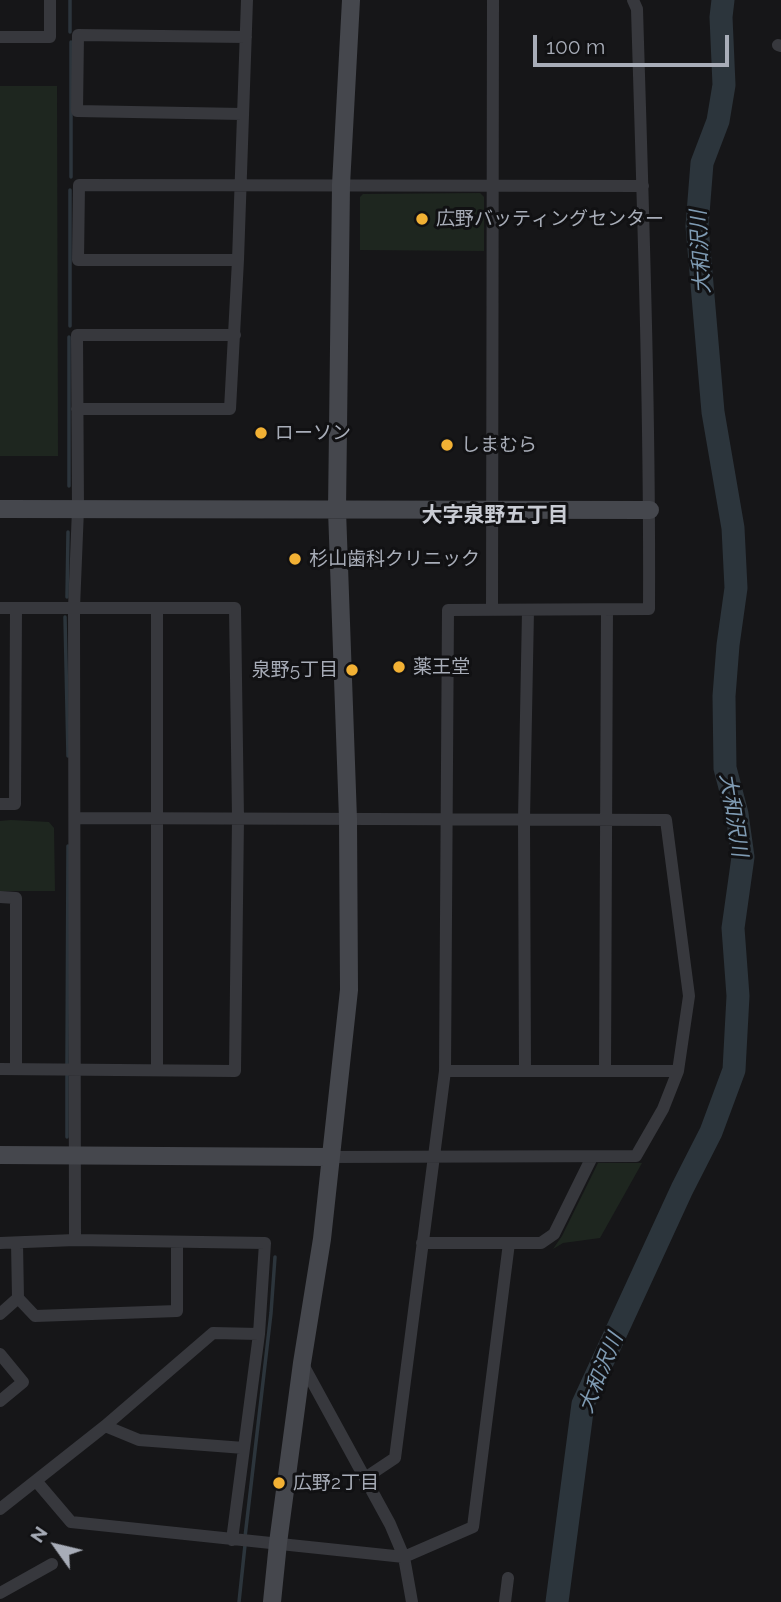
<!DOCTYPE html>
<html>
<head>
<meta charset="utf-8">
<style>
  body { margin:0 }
  #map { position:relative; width:781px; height:1602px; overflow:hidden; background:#161618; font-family:Raleway,sans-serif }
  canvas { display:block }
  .north { position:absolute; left:21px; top:1511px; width:70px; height:70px; -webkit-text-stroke:5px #111113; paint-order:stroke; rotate:304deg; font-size:19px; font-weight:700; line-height:28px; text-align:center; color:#a8adb8 }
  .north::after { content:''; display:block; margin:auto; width:24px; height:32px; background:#a8adb8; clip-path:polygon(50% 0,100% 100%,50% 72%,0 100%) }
  .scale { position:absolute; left:533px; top:35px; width:196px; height:32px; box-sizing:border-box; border:4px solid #a8adb8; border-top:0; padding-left:9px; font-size:21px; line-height:24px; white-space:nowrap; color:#a8adb8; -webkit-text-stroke:5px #111113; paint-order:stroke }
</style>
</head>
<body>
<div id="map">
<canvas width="781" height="1602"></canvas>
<div class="north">N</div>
<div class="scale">100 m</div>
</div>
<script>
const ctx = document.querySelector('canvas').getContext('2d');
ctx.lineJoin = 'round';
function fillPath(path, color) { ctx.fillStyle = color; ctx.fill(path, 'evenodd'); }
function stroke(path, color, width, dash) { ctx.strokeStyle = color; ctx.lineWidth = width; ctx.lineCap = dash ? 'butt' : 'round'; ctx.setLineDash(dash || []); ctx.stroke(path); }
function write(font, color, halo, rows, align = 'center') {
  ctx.font = font + ' Raleway,"Noto Sans JP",sans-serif'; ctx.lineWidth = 6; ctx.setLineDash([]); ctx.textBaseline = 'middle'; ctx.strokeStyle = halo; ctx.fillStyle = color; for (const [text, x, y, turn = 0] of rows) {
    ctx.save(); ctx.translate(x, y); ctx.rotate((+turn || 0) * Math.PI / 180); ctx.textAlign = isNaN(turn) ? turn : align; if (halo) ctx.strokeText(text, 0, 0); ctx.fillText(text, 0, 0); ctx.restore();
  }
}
fillPath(new Path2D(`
  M0 86H57L58 456H0Z
  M480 193 484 197V251L360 250V197L363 194Z
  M11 820 49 822 54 828 55 891H0V821Z
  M598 1163H642L600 1238 563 1243 553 1249 562 1236Z`), '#1e261f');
stroke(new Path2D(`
  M70 0V32
  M71 177V42
  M70 326V190
  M69 486V337
  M67 597 68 532
  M65 617 68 756
  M67 1065 68 846
  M67 1073V1137
  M245 1537 271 1313 275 1257
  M239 1602 245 1545`), '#2c353c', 3.5);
stroke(new Path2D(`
  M557 1602 583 1404 682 1189 711 1132 734 1070 738 996 733 928 743 857 737 814 725 768 724 696 728 645 736 588 733 528 713 412 697 226 702 163 718 121 724 85 721 17 723 0`), '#2c353c', 23);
stroke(new Path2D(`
  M0 37H50V0
  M778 45 781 46
  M242 114 77 111 78 35 246 37
  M238 260H78L79 185 643 186
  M77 409H230L238 260 247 0
  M0 608H235L238 818 235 1071 0 1069
  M157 608V1069
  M492 608 493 0
  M0 804H15L16 609
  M76 818 666 820 689 996 678 1071 663 1109 636 1156 329 1157
  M0 897 16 898V1069
  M445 1071H678
  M525 1071 524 819 528 611
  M605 1071 607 610
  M75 1240 74 608 78 509 77 335H235
  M0 1243 75 1240 265 1243 259 1334 232 1540
  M17 1243 18 1298 35 1316 177 1311V1243
  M422 1243H541L554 1234 592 1157
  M0 1314 18 1298
  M0 1354 23 1382 0 1401
  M302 1363 390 1524 404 1557 412 1602
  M105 1426 139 1440 244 1448
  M365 1478 395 1458 445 1071 448 610 649 609C650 409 643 209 637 9L633 0
  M37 1482 71 1522 404 1557 473 1527 509 1243
  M0 1509 105 1426 213 1333 259 1334
  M0 1593 52 1564
  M505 1602 508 1578`), '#37383d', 12);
stroke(new Path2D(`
  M0 509 650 510
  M0 1155 329 1157
  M272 1602 278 1543 302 1363 322 1239 349 990 348 819 337 510 341 185 351 0`), '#45474d', 18);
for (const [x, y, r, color] of [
  [422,219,7,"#f2b134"],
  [261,433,7,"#f2b134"],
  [447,445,7,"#f2b134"],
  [295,559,7,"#f2b134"],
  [399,667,7,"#f2b134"],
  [352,670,7,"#f2b134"],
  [279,1483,7,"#f2b134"]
]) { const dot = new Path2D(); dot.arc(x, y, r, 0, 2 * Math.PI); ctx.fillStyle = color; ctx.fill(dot); stroke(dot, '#111113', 2.5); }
write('19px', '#a8adb8', '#111113', [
  ["広野バッティングセンター",436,219],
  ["ローソン",275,433],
  ["しまむら",461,445],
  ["杉山歯科クリニック",309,559],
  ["薬王堂",413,667],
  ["泉野5丁目",338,670,"right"],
  ["広野2丁目",293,1483]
], 'left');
write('italic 21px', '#7f9bb3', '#111113', [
  ["大和沢川",701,252,-93],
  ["大和沢川",733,815,81],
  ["大和沢川",601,1373,-68]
]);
write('bold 21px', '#c9ccd4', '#111113', [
  ["大字泉野五丁目",495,516]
]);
</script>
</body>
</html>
